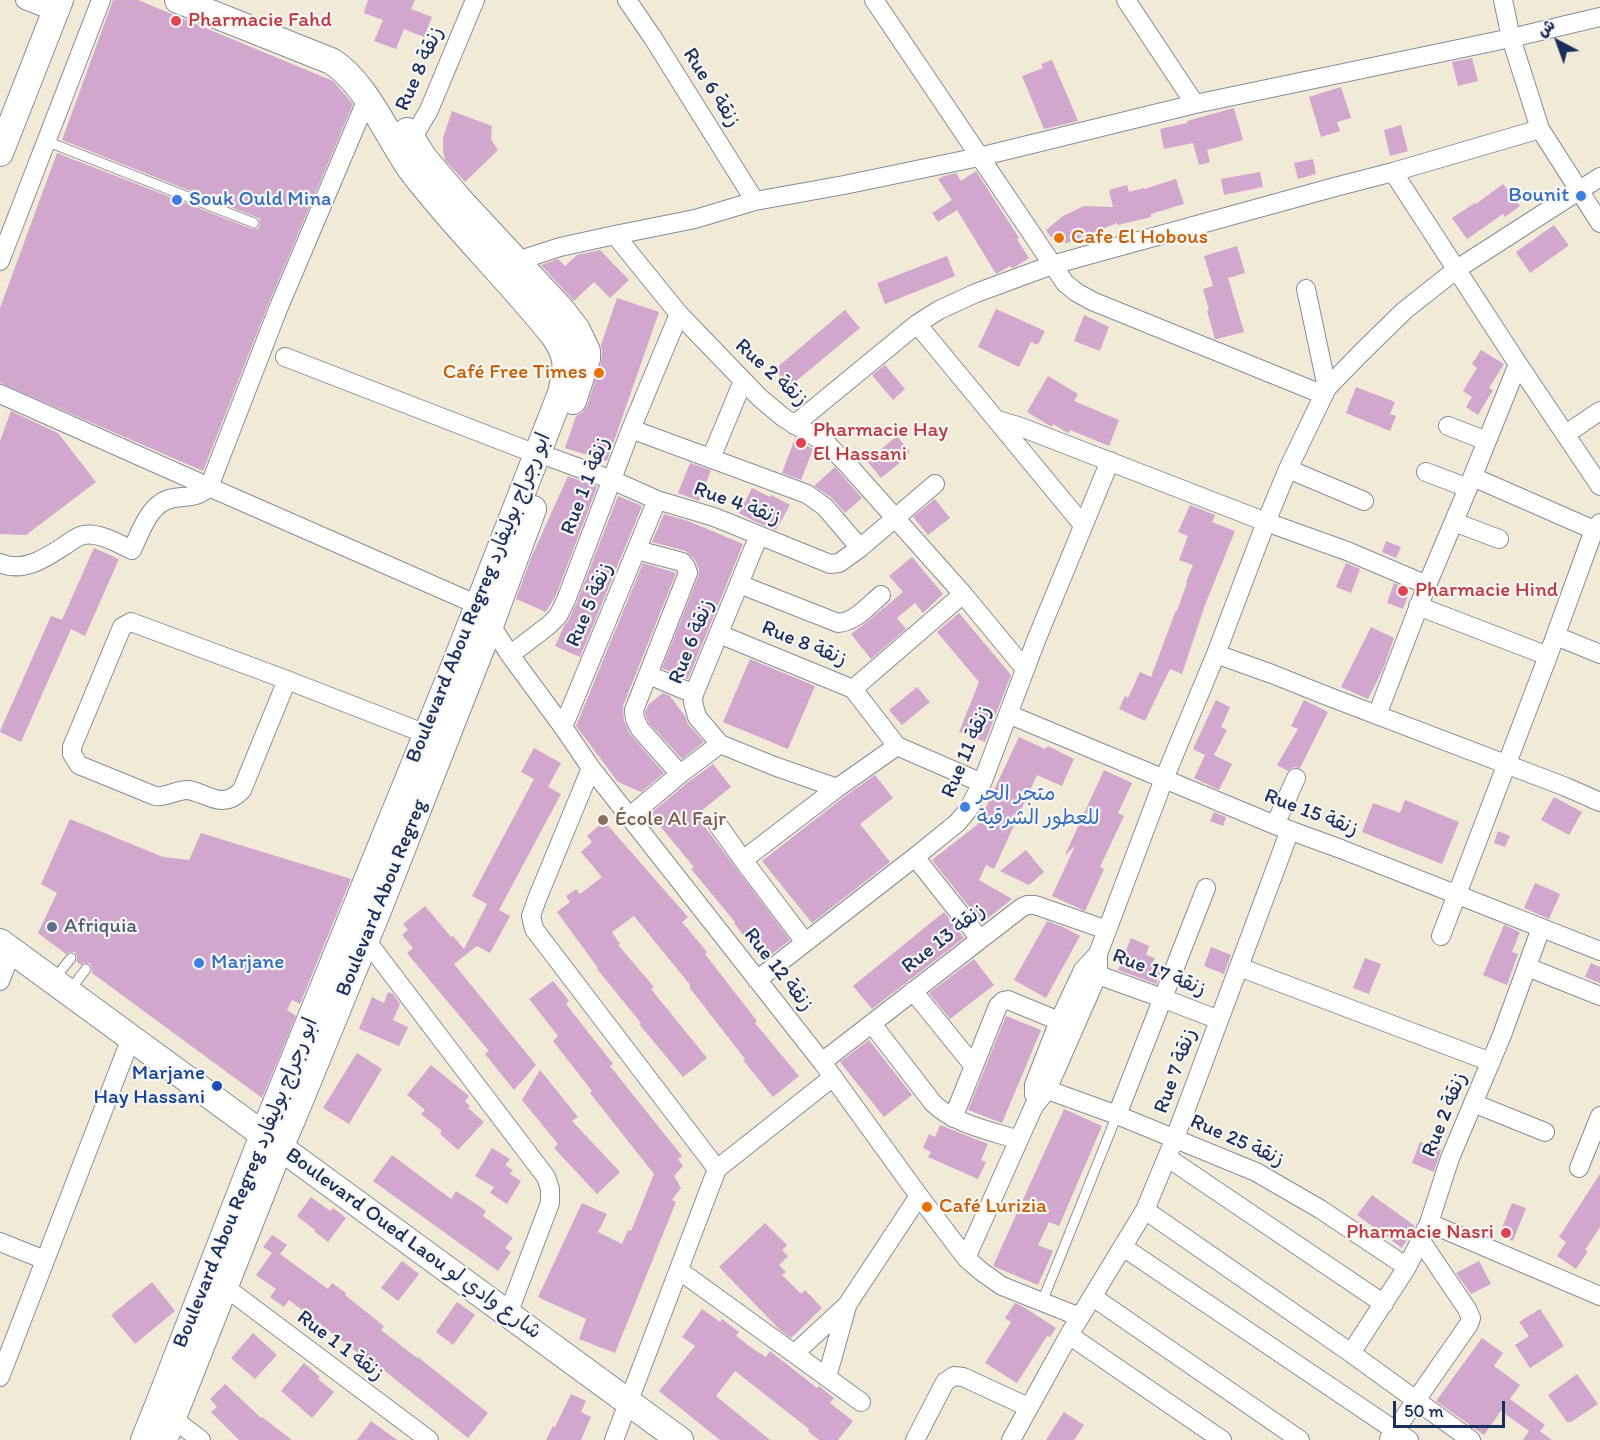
<!DOCTYPE html>
<html>
<head>
<meta charset="utf-8">
<style>
  body { margin:0 }
  #map { position:relative; width:1600px; height:1440px; overflow:hidden; background:#f1ead6; font-family:Itim,"Playpen Sans Arabic",sans-serif }
  canvas { display:block }
  .north { position:absolute; left:1528px; top:12px; width:60px; height:60px; -webkit-text-stroke:4px #f6f6f2; paint-order:stroke; rotate:319deg; font-size:16px; font-weight:700; line-height:24px; text-align:center; color:#1b2f5e }
  .north::after { content:''; display:block; margin:auto; width:21px; height:27px; background:#1b2f5e; clip-path:polygon(50% 0,100% 100%,50% 72%,0 100%) }
  .scale { position:absolute; left:1393px; top:1401px; width:112px; height:27px; box-sizing:border-box; border:3px solid #1b2f5e; border-top:0; padding-left:8px; font-size:18px; line-height:21px; white-space:nowrap; color:#1b2f5e; -webkit-text-stroke:4px #f6f6f2; paint-order:stroke }
</style>
</head>
<body>
<div id="map">
<canvas width="1600" height="1440"></canvas>
<div class="north">ش</div>
<div class="scale">50 m</div>
</div>
<script>
const ctx = document.querySelector('canvas').getContext('2d');
ctx.lineJoin = 'round';
function fillPath(path, color) { ctx.fillStyle = color; ctx.fill(path, 'evenodd'); }
function stroke(path, color, width, dash) { ctx.strokeStyle = color; ctx.lineWidth = width; ctx.lineCap = dash ? 'butt' : 'round'; ctx.setLineDash(dash || []); ctx.stroke(path); }
function write(font, color, halo, rows, align = 'center') {
  ctx.font = font + ' Itim,"Playpen Sans Arabic",sans-serif'; ctx.lineWidth = 4.5; ctx.setLineDash([]); ctx.textBaseline = 'middle'; ctx.strokeStyle = halo; ctx.fillStyle = color; for (const [text, x, y, turn = 0] of rows) {
    ctx.save(); ctx.translate(x, y); ctx.rotate((+turn || 0) * Math.PI / 180); ctx.textAlign = isNaN(turn) ? turn : align; if (halo) ctx.strokeText(text, 0, 0); ctx.fillText(text, 0, 0); ctx.restore();
  }
}
fillPath(new Path2D(`
  M113 0H138L333 81 353 104 268 305 203 471 0 383V308L57 153 252 229H258L260 225V219L256 217 62 140Z
  M368 0H415L411 9 432 17 424 37 404 29 396 49 374 41 383 20 364 13Z
  M1472 58 1478 81 1458 86 1452 62Z
  M1052 60 1078 121 1044 129 1022 76 1043 68 1041 64Z
  M1341 87 1351 118 1337 122 1340 131 1321 137 1309 97Z
  M1234 108 1243 140 1207 150 1210 162 1199 165 1193 143 1164 149 1160 129 1187 123V121Z
  M452 111 492 126 491 139 498 150 465 182 445 160 443 150V138Z
  M1401 125 1408 151 1390 156 1384 130Z
  M1313 159 1316 174 1298 179 1294 163Z
  M976 171 1019 238 1017 239 1029 258 1015 267 1012 268 1010 266 996 274 957 210 938 222 932 213 952 200 938 179 944 176 956 173 961 181Z
  M1260 172 1263 187 1224 195 1221 179Z
  M1176 179 1184 204 1151 214V217L1118 225 1117 223 1067 243 1058 242 1050 236 1046 230 1063 216 1084 206 1113 207 1109 190 1127 185 1129 192 1144 188V189Z
  M1503 184 1520 206 1505 217 1503 214 1467 239 1452 218 1475 203 1476 204Z
  M1554 225 1568 244V246L1530 273 1516 252Z
  M1237 246 1245 273 1228 278 1244 332 1217 339H1215L1207 311 1209 310 1203 289 1213 286 1204 256Z
  M600 250 629 280 610 298 594 282 574 301 541 265 558 259 565 266 577 255Z
  M947 256 955 276 885 304 877 283Z
  M617 298 659 312 607 461 565 448 576 416 583 412 587 406 601 363 602 351 601 345Z
  M996 309 1045 331 1038 345 1031 342 1019 367 978 347Z
  M845 310 860 328 789 387 775 369Z
  M1084 315 1109 327 1100 351 1074 341Z
  M1481 350 1504 364 1489 388 1493 390 1478 415 1466 407 1472 397 1463 391 1477 368 1472 364Z
  M885 365 905 389 893 400 872 375Z
  M1048 376 1078 394 1074 401 1119 420 1109 446 1070 430 1068 433 1053 424 1052 427 1027 412Z
  M1356 387 1395 402 1390 414 1396 416 1390 431 1346 413Z
  M11 411 58 433 96 482 26 535 0 534V441Z
  M897 436 910 452 901 460 902 461 881 478 867 461Z
  M795 438 813 449 801 480 782 473Z
  M690 463 711 470 699 501 678 493Z
  M835 467 862 498 845 513 832 498 814 486Z
  M568 476 597 487 556 595 546 612 516 599 531 558Z
  M752 488 770 497 771 495 790 505 776 530 754 521 739 513Z
  M618 496 642 506 580 657 555 646 564 626 568 621 576 604Z
  M935 499 950 518 928 535 913 517Z
  M1190 505 1215 515 1212 522 1235 531 1205 605 1182 674 1170 669 1145 721 1119 709 1125 696 1128 698 1140 672 1151 677 1176 610 1177 611 1187 583 1186 582 1193 565 1179 560 1188 536 1178 532Z
  M664 514 688 521 743 544 688 679 662 668 698 577 699 570 695 560 686 551 652 542Z
  M1386 541 1401 547 1396 558 1382 552Z
  M94 548 119 559 85 636 71 629 21 742 0 732V731L51 616 62 620Z
  M912 557 943 594 923 613 915 603 897 618 906 629 871 659 851 634 868 621 903 592 889 576Z
  M643 563 676 573 623 706 624 721 630 734 664 773 641 792 618 782 576 726Z
  M1346 563 1360 569 1351 593 1336 587Z
  M1394 583 1410 590 1403 609 1387 603Z
  M959 613 1011 675 985 742 959 732 979 682 937 632Z
  M1371 627 1394 638 1383 669 1368 699 1341 687Z
  M750 659 815 686 788 749 723 722Z
  M917 687 930 702 902 725 889 710Z
  M663 693 670 696 685 716 688 724 704 742 682 759 649 723 646 716 645 712 649 704Z
  M1216 700 1230 707 1221 727 1227 730 1214 755 1232 764 1219 790 1194 778 1205 755 1193 749Z
  M1304 700 1328 712 1300 768 1294 767 1288 771 1277 765 1298 729 1291 726Z
  M1019 737 1045 749 1048 746 1074 759 1062 786 1037 775 994 869 986 865 979 880 1012 899 982 923 932 860 978 824Z
  M534 748 561 763 548 787 561 794 499 910 510 916 490 953 477 946 454 964 536 1065 514 1090 485 1054 489 1051 407 953 413 948 402 935 408 930 403 924 425 906 451 937 453 936 464 949 487 904 472 896 534 779 521 772Z
  M713 764 731 787 696 815 790 940 763 961 734 923 735 922 691 869 694 867 650 814 687 783Z
  M1104 770 1132 783 1118 813 1124 816 1100 867 1104 869 1085 911 1052 896 1075 846 1065 855Z
  M875 775 893 798 860 824 890 862 812 923 762 861 844 797Z
  M1554 797 1582 812 1569 835 1541 820Z
  M1405 800 1459 822 1442 864 1362 832 1373 803 1400 813Z
  M1214 812 1226 817 1223 826 1210 821Z
  M70 819 163 857 189 860 201 833 351 879 300 1004 292 1000 287 1010 296 1016 262 1098 92 973V967L90 963H84L81 965 77 962V956L75 952H69L66 954 38 933 57 893 41 884Z
  M604 821 688 917 682 922 707 952 705 954 757 1021 755 1023 799 1076 773 1097 743 1060 745 1059 689 987 691 986 634 916 612 932 620 944 618 945 654 987 651 989 707 1058 683 1077 639 1024 641 1023 597 969 598 968 557 912 570 902 566 896 576 889 580 894 602 877 581 852 592 842 587 836Z
  M1498 831 1510 836 1505 847 1494 843Z
  M1026 850 1044 872 1029 885 1000 871Z
  M1535 883 1560 894 1549 919 1524 908Z
  M944 912 964 938 872 1009 853 986Z
  M1047 921 1063 927 1080 936 1046 998 1014 980Z
  M1504 925 1520 932 1512 952 1518 954 1507 985 1483 975Z
  M1131 938 1149 946 1146 955 1155 958 1153 962 1163 966 1156 984 1118 970Z
  M1211 947 1231 955 1224 974 1204 966Z
  M1365 958 1381 964 1369 994 1353 988Z
  M974 959 994 985 950 1019 929 993Z
  M1591 963 1600 967V983L1585 977Z
  M553 981 569 1001 566 1004 613 1064 610 1066 682 1156 678 1159 683 1166 674 1176 681 1188 672 1200 676 1202 615 1353 579 1339 586 1319 538 1297 582 1203 607 1214 598 1232 622 1244 628 1230 631 1231 654 1174 590 1093 592 1091 553 1041 558 1036 529 999Z
  M388 992 393 994 400 1004 393 1020 408 1027 399 1046 359 1029 372 997 384 1003Z
  M1006 1016 1041 1030 1002 1123 968 1110Z
  M869 1040 912 1095 884 1117 840 1062Z
  M357 1053 382 1069 349 1124 323 1108Z
  M431 1065 469 1096 465 1101 470 1106 468 1108 484 1122 458 1150 440 1134 442 1131 421 1114 425 1110 407 1095Z
  M540 1070 578 1117 572 1121 620 1172 597 1194 554 1148 558 1144 522 1100Z
  M1064 1109 1102 1126 1059 1226 1049 1222 1038 1245 1053 1251 1038 1285 993 1266Z
  M940 1125 988 1144 981 1160 986 1162 978 1179 928 1157 931 1152 923 1148 929 1134 935 1137Z
  M1420 1142 1441 1150 1434 1172 1412 1163Z
  M492 1148 510 1159 505 1165 513 1170 510 1174 521 1181 507 1204 490 1193 494 1187 475 1176Z
  M392 1155 451 1199 456 1191 476 1204 486 1211 483 1216 513 1238 505 1248 511 1252 498 1271 373 1181Z
  M1600 1174V1227L1585 1250 1588 1251 1576 1269 1557 1256 1566 1242 1559 1237Z
  M1372 1195 1415 1226 1402 1248 1357 1215Z
  M311 1197 330 1211 333 1208 346 1218 328 1242 314 1231 315 1230 297 1216Z
  M1512 1203 1526 1208 1513 1241 1499 1235Z
  M765 1223 787 1245 782 1250 788 1256 779 1265 786 1272 782 1275 801 1294 805 1290 822 1308 791 1338 780 1330 719 1267Z
  M272 1235 287 1245 280 1254 328 1289 332 1283 346 1293 345 1295 384 1326 381 1330 417 1358 418 1357 488 1413 468 1438 380 1367 379 1369 289 1300 284 1307 270 1297 276 1289 256 1275 272 1253 263 1247Z
  M402 1261 419 1274 398 1301 381 1288Z
  M1479 1261 1491 1284 1471 1294 1456 1273Z
  M152 1282 175 1311 135 1344 111 1315Z
  M457 1302 475 1315 453 1345 436 1332Z
  M1015 1303 1022 1306 1056 1328 1050 1337 1047 1336 1017 1383 985 1363 1011 1322 1005 1318Z
  M702 1309 720 1322 722 1319 739 1332 736 1336 756 1351 766 1357 770 1351 817 1388 819 1386 834 1398 830 1403 853 1421 838 1440H819L808 1431 809 1429 735 1371 716 1396 770 1440H720L659 1391 695 1346 682 1337Z
  M1540 1309 1564 1346 1530 1368 1515 1345 1529 1336 1519 1322Z
  M253 1333 277 1355 255 1379 231 1358Z
  M1482 1338 1503 1353 1494 1366 1520 1385 1510 1399 1545 1425 1540 1431 1552 1440H1523L1529 1431 1501 1411 1484 1435 1436 1401Z
  M304 1363 320 1377 318 1379 334 1392 312 1418 281 1391Z
  M1577 1374 1598 1404 1571 1422H1567L1548 1395Z
  M225 1384 261 1418 262 1417 292 1440H239L211 1412 217 1407 210 1399Z
  M571 1394 586 1401 581 1412 591 1417 581 1440H546L553 1426 555 1427Z
  M1064 1412 1084 1425 1074 1440H1046Z
  M371 1421 397 1440H357Z`), '#d2a7ce');
const lane = new Path2D(`
  M46 141 254 223
  M54 979 71 958
  M70 990 86 969
  M1042 1302 1117 1115`);
const street = new Path2D(`
  M25 0 55 12
  M627 0 653 38 755 201
  M874 0 1065 283 1076 292 1092 301 1324 395
  M1126 0 1195 104
  M1503 0 1511 38 1540 129 1600 223
  M404 145 412 139 429 110 475 0
  M1393 172 1518 364 1600 486
  M615 235 679 314 760 398 784 418 827 444 848 465 963 594 1025 669
  M0 261 101 0
  M509 268 517 261 560 247 615 235 695 219 755 201 844 185 979 157 1195 104 1511 38 1600 17
  M1306 289 1327 388
  M917 324 1083 525
  M285 357 536 454
  M0 394 209 487 478 605 510 655 563 727 591 768 822 1062 919 1196 966 1258 982 1272 1002 1286 1080 1317
  M997 420 1018 426 1266 522 1347 551 1427 585
  M794 425 917 324 939 310 976 293 1052 265 1335 187 1393 172 1540 129
  M1448 426 1487 441
  M631 429 807 494 825 507 860 548
  M1566 434 1600 411
  M552 458 612 480 657 500 714 517 830 564 839 563 860 548 935 484
  M711 458 743 381
  M1288 469 1364 501
  M1426 472 1468 488
  M1473 477 1594 530
  M1454 522 1499 539
  M759 535 694 694 693 702 697 717 720 744 774 766 837 788
  M637 550 682 562 686 567 688 573 634 710 635 719 640 729 680 774
  M0 563C23 573 44 559 64 546 70 542 77 536 84 535 99 532 119 544 132 550 141 531 150 501 174 498 187 496 198 498 209 487L278 309 367 99
  M739 584 838 623C855 622 868 606 881 595
  M1418 606 1548 656
  M719 634 853 689 897 746 982 783
  M1556 636 1600 654
  M1216 654 1272 674 1327 696 1566 787 1600 802
  M510 655 549 625 558 616 566 600 631 429 679 314
  M649 675 694 694
  M287 680 242 790C222 811 208 793 188 790 177 789 167 798 155 796L79 765 72 754V747L122 627 131 622 287 680 426 734
  M853 689 963 594
  M1008 714 1275 825 1341 849 1600 951
  M1377 715 1427 585 1468 488 1518 364
  M563 727 657 500
  M591 768 537 899 531 916 534 929 717 1169
  M629 817 680 774 720 744
  M718 825 743 860 805 942
  M1275 825 1296 778
  M915 857 980 939
  M743 860 837 788 897 746
  M1441 936 1548 656 1594 530 1600 523
  M366 940 546 1177 550 1189V1203L508 1314
  M1239 967 1491 1062
  M1527 967 1600 996
  M1087 971 1162 998 1219 1020
  M757 980 915 857 957 823 968 810 982 783 1037 638 1110 461
  M0 981 12 951
  M913 991 973 1065
  M872 1024 933 1103C954 1124 991 1131 1019 1140
  M822 1062 1021 908 1027 905H1035L1107 930
  M1034 1085 1117 1115 1256 1172 1320 1209 1407 1267
  M1034 1095V1085L1059 1021 1083 970 1098 954
  M1473 1103 1545 1132
  M1117 1115 1206 888
  M953 1118 998 1006 1003 1001 1008 1000 1059 1021
  M1168 1158 1384 1304
  M1579 1168 1600 1116
  M1145 1210 1351 1353 1471 1440
  M1429 1223 1600 1296
  M0 1242 45 1260
  M1123 1247 1409 1440
  M966 1258 1034 1106 1047 1090 1098 974V954L1164 779 1216 654 1266 522 1288 469 1327 388 1362 352 1405 310 1457 269 1600 177
  M680 1271 861 1402
  M225 1287 429 1440
  M1093 1297 1300 1440
  M1069 1335 1222 1440
  M795 1353 847 1305 919 1196
  M1351 1353 1407 1267 1429 1223 1450 1158 1502 1035 1541 928
  M0 1377 131 1038
  M827 1377 847 1306
  M164 1412 201 1440
  M1389 1439 1469 1324 1471 1318 1467 1309 1421 1241
  M614 1440 717 1169 833 1077
  M915 1440 945 1382 954 1376 963 1377 1028 1407
  M1011 1440 1069 1335 1145 1210 1175 1138 1290 830`);
const secondary = new Path2D(`
  M407 131 424 158 458 198 561 309 577 330 587 351V359L573 401
  M0 153 60 0
  M0 942 680 1440
  M144 1440 157 1408 263 1135 454 667 561 393C567 367 569 358 554 336 509 279 456 229 412 171 388 138 366 82 331 61L178 0
  M164 1440 280 1147 292 1120 379 908 490 626 533 509`);
stroke(lane, '#868c9a', 11);
stroke(street, '#868c9a', 20);
stroke(secondary, '#868c9a', 28);
stroke(lane, '#fff', 9);
stroke(street, '#fff', 18);
stroke(secondary, '#fff', 26);
for (const [x, y, r, color] of [
  [176,21,6,"#e0444e"],
  [1581,196,6,"#3f7fe0"],
  [177,200,6,"#3f7fe0"],
  [1059,238,6,"#e8710a"],
  [599,373,6,"#e8710a"],
  [801,443,6,"#e0444e"],
  [1403,591,6,"#e0444e"],
  [965,807,6,"#3f7fe0"],
  [603,820,6,"#8d6e63"],
  [52,927,6,"#5c6f8a"],
  [199,963,6,"#3f7fe0"],
  [217,1086,6,"#1a4fb4"],
  [927,1207,6,"#e8710a"],
  [1506,1233,6,"#e0444e"]
]) { const dot = new Path2D(); dot.arc(x, y, r, 0, 2 * Math.PI); ctx.fillStyle = color; ctx.fill(dot); stroke(dot, '#f6f6f2', 2); }
write('21px', '#be3a42', '#f6f6f2', [
  ["Pharmacie Fahd",188,21],
  ["Pharmacie Hay",813,431],
  ["El Hassani",813,455],
  ["Pharmacie Hind",1415,591],
  ["Pharmacie Nasri",1494,1233,"right"]
], 'left');
write('21px', '#1b2f5e', '#f6f6f2', [
  ["Rue 8 زنقة",420,69,-66],
  ["Rue 6 زنقة",711,88,58],
  ["Rue 2 زنقة",771,373,42],
  ["Rue 1 زنقة 1",586,486,-69],
  ["Rue 4 زنقة",737,504,20],
  ["Boulevard Abou Regreg ابو رجراج بوليفارد",479,598,-68],
  ["Rue 5 زنقة",590,605,-67],
  ["Rue 6 زنقة",692,642,-68],
  ["Rue 8 زنقة",804,644,22],
  ["Rue 11 زنقة",967,752,-67],
  ["Rue 15 زنقة",1311,813,21],
  ["Boulevard Abou Regreg",382,898,-68],
  ["Rue 13 زنقة",944,939,-38],
  ["Rue 12 زنقة",778,970,52],
  ["Rue 17 زنقة",1159,973,21],
  ["Rue 7 زنقة",1176,1071,-70],
  ["Rue 2 زنقة",1445,1115,-68],
  ["Rue 25 زنقة",1237,1141,24],
  ["Boulevard Abou Regreg ابو رجراج بوليفارد",246,1183,-68],
  ["Boulevard Oued Laou شارع وادي لو",413,1244,36],
  ["Rue 1 زنقة 1",340,1346,37]
]);
write('21px', '#366cbe', '#f6f6f2', [
  ["Bounit",1569,196,"right"],
  ["Souk Ould Mina",189,200],
  ["متجر الحر",977,795],
  ["للعطور الشرقية",977,819],
  ["Marjane",211,963]
], 'left');
write('21px', '#c56008', '#f6f6f2', [
  ["Cafe El Hobous",1071,238],
  ["Café Free Times",587,373,"right"],
  ["Café Lurizia",939,1207]
], 'left');
write('21px', '#785e54', '#f6f6f2', [
  ["École Al Fajr",615,820]
], 'left');
write('21px', '#4e5e75', '#f6f6f2', [
  ["Afriquia",64,927]
], 'left');
write('21px', '#164399', '#f6f6f2', [
  ["Marjane",205,1074],
  ["Hay Hassani",205,1098]
], 'right');
</script>
</body>
</html>
